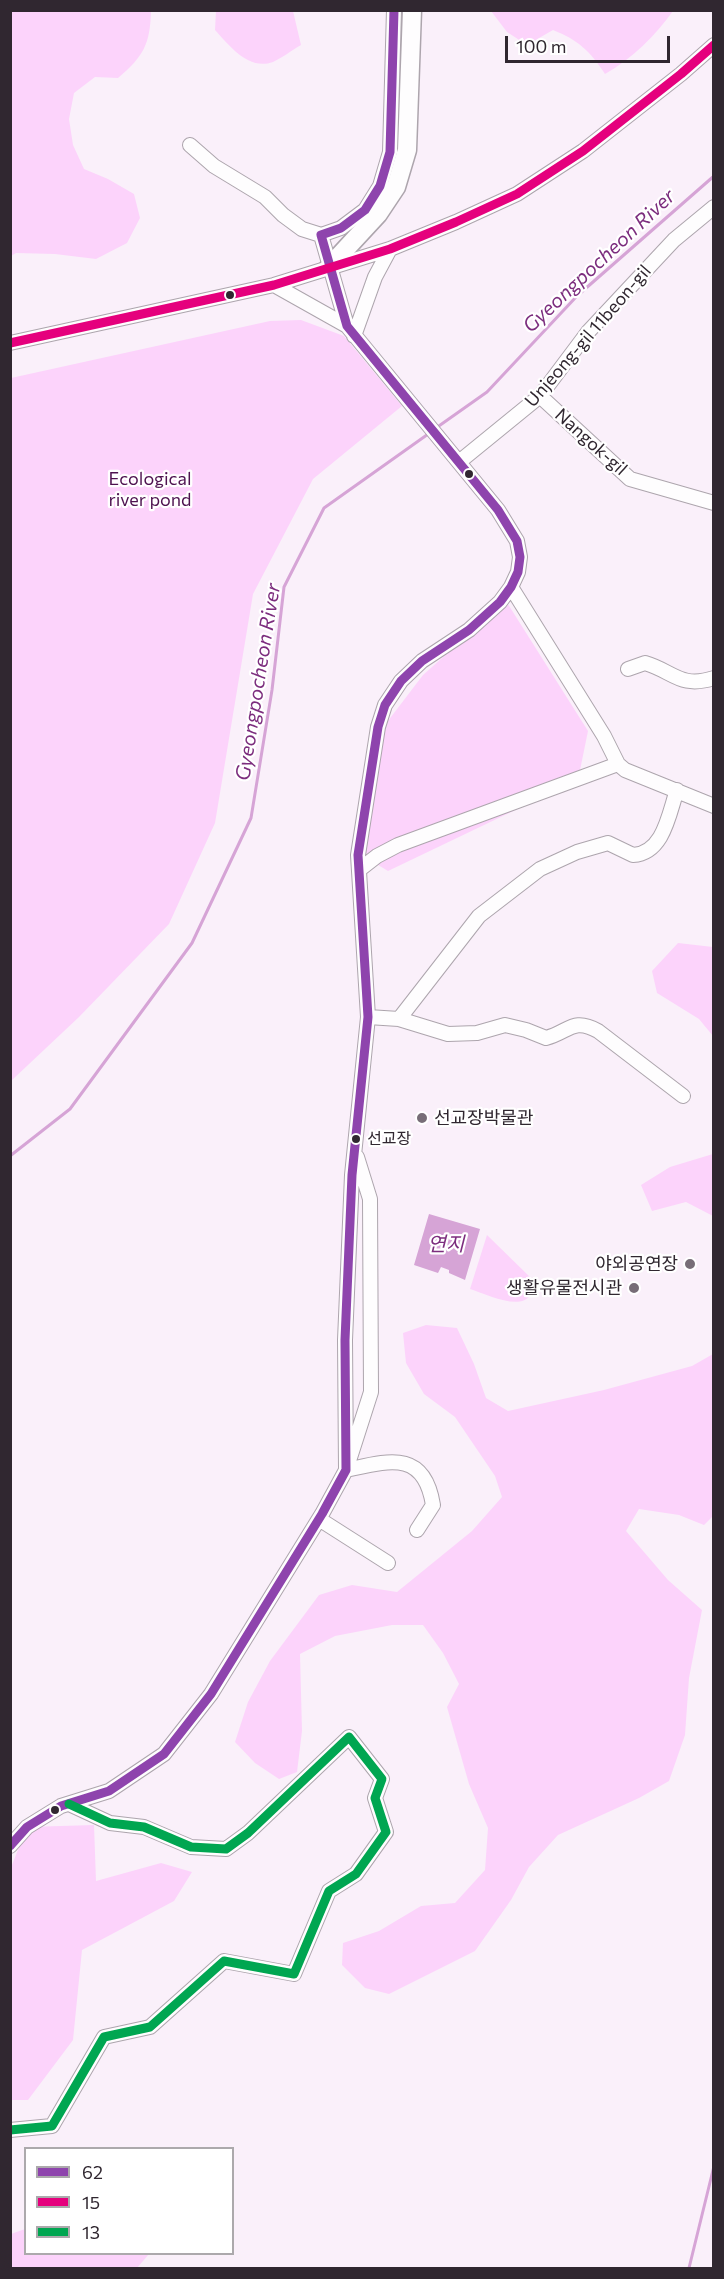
<!DOCTYPE html>
<html>
<head>
<meta charset="utf-8">
<style>
  body { margin:0 }
  #map { position:relative; width:724px; height:2279px; overflow:hidden; background:#faf0fa; font-family:Commissioner,sans-serif }
  canvas { display:block }
  .frame { position:absolute; inset:0; border:12px solid #302730; pointer-events:none }
  .legend { position:absolute; left:24px; top:2147px; width:210px; height:108px; box-sizing:border-box; background:#fff; border:2px solid #aca9ac; margin:0; padding:8px 10px; list-style:none; font-size:18px; color:#302730 }
  .legend li { display:flex; align-items:center; gap:12px; height:30px }
  .legend b { width:30px; border:2px solid #aca9ac }
  .scale { position:absolute; left:505px; top:36px; width:165px; height:27px; box-sizing:border-box; border:3px solid #302730; border-top:0; padding-left:8px; font-size:18px; line-height:21px; white-space:nowrap; color:#302730; -webkit-text-stroke:4px #fff; paint-order:stroke }
</style>
</head>
<body>
<div id="map">
<canvas width="724" height="2279"></canvas>
<div class="frame"></div>
<ul class="legend">
<li><b style="height:8px;background:#8e44ad"></b>62</li>
<li><b style="height:8px;background:#e5007d"></b>15</li>
<li><b style="height:8px;background:#00a651"></b>13</li>
</ul>
<div class="scale">100 m</div>
</div>
<script>
const ctx = document.querySelector('canvas').getContext('2d');
ctx.lineJoin = 'round';
function fillPath(path, color) { ctx.fillStyle = color; ctx.fill(path, 'evenodd'); }
function stroke(path, color, width, dash) { ctx.strokeStyle = color; ctx.lineWidth = width; ctx.lineCap = dash ? 'butt' : 'round'; ctx.setLineDash(dash || []); ctx.stroke(path); }
function write(font, color, halo, rows, align = 'center') {
  ctx.font = font + ' Commissioner,"Noto Sans KR",sans-serif'; ctx.lineWidth = 4.5; ctx.setLineDash([]); ctx.textBaseline = 'middle'; ctx.strokeStyle = halo; ctx.fillStyle = color; for (const [text, x, y, turn = 0] of rows) {
    ctx.save(); ctx.translate(x, y); ctx.rotate((+turn || 0) * Math.PI / 180); ctx.textAlign = isNaN(turn) ? turn : align; if (halo) ctx.strokeText(text, 0, 0); ctx.fillText(text, 0, 0); ctx.restore();
  }
}
fillPath(new Path2D(`
  M11 10 151 11C150 44 144 56 118 78L95 77 74 93 69 119 73 145 84 169 108 179 134 194 140 218 127 243 96 259 55 254 16 253 11 256Z
  M216 11H293L301 45C292 50 282 58 273 62 248 71 229 45 215 30Z
  M491 11H673C655 36 632 59 605 74 590 51 578 40 553 30L527 45 507 32Z
  M301 320 344 336 402 406 313 479 253 594 215 823 169 924 79 1017 11 1081V378L270 321Z
  M506 601 588 731 578 780 388 871 365 857 378 734 423 675Z
  M678 943 713 947V1036L699 1019 657 993 652 971Z
  M713 1154V1216L686 1202 652 1211 641 1185 670 1167Z
  M487 1235 533 1280C536 1319 489 1295 470 1289Z
  M426 1325 457 1328 474 1364 486 1398 508 1411 604 1390 692 1366 713 1354 712 1466 713 1516 704 1525 679 1515 639 1509 626 1531 668 1580 702 1610 689 1678 685 1735 669 1781 639 1798 558 1835 529 1867 511 1900 475 1951 389 1994 365 1988 342 1965 343 1943 379 1931 421 1906 455 1903 485 1870 488 1828 469 1784 447 1707 459 1684 443 1653 423 1625H392L335 1636 300 1654 302 1731 297 1772 279 1779 255 1763 235 1742 248 1702 270 1661 319 1595 352 1585 397 1592 472 1531 502 1497 495 1476 455 1417 424 1394 406 1363 403 1333Z
  M94 1825 96 1881 161 1863 192 1872 174 1901 82 1950 73 2040 28 2100H11L10 1870 27 1827Z
  M25 2229 26 2254H149L137 2268H11V2234Z`), '#fcd3fb');
fillPath(new Path2D(`
  M429 1214 480 1229 465 1280 449 1273V1270L441 1267 438 1273 414 1265Z`), '#d6a4d6');
stroke(new Path2D(`
  M436 428 487 392 577 296 714 176
  M10 1156 70 1109 192 943 251 818 272 690 284 587 324 508 431 432
  M689 2268 714 2166`), '#d6a4d6', 3);
const minor = new Path2D(`
  M190 145 214 166 265 197 283 215 302 229 321 235
  M274 285 347 326
  M354 336 375 277 390 249
  M10 343 274 285 390 249 456 222 517 194 583 151 681 74 714 45
  M540 396 630 479 714 503
  M459 462 540 396 588 332 674 240 714 207
  M511 587 604 736 618 764 625 770 714 806
  M628 669 645 663C673 671 680 689 714 678
  M359 870 377 856 398 845 618 764
  M368 1017 399 1019 448 1034 477 1033 505 1025 526 1030 546 1038C569 1032 573 1017 598 1031L683 1096
  M399 1019 479 916 540 869 577 852 608 843 633 855C664 853 669 813 677 790
  M357 1157 370 1199 371 1392 346 1470C388 1461 424 1449 433 1505L417 1530
  M319 1519 388 1563
  M10 1846 27 1827 61 1806 109 1791 164 1754 211 1694 322 1514 346 1470 345 1340 352 1175 368 1017 358 855 378 727 385 705 401 681 422 661 469 630 500 602 511 587 518 572 520 557 517 541 498 510 347 326 321 235 341 228 365 210 380 186 390 152 394 10
  M10 2130 52 2126 104 2037 150 2027 224 1961 294 1974 329 1891 356 1874 386 1832 375 1798 382 1779 349 1737 248 1833 226 1849 191 1847 144 1827 110 1823 69 1804`);
const major = new Path2D(`
  M329 267 378 214 396 187 407 150 412 10`);
stroke(minor, '#ada5ad', 16);
stroke(major, '#ada5ad', 21);
stroke(minor, '#fefdfe', 14);
stroke(major, '#fefdfe', 18);
stroke(new Path2D(`
  M10 1846 27 1827 61 1806 109 1791 164 1754 211 1694 322 1514 346 1470 345 1340 352 1175 368 1017 358 855 378 727 385 705 401 681 422 661 469 630 500 602 511 587 518 572 520 557 517 541 498 510 347 326 321 235 341 228 365 210 380 186 390 152 394 10`), '#8e44ad', 9);
stroke(new Path2D(`
  M10 343 274 285 390 249 456 222 517 194 583 151 681 74 714 45`), '#e5007d', 9);
stroke(new Path2D(`
  M10 2130 52 2126 104 2037 150 2027 224 1961 294 1974 329 1891 356 1874 386 1832 375 1798 382 1779 349 1737 248 1833 226 1849 191 1847 144 1827 110 1823 69 1804`), '#00a651', 9);
for (const [x, y, r, color] of [
  [230,295,5,"#302730"],
  [469,474,5,"#302730"],
  [422,1118,6,"#776d77"],
  [356,1139,5,"#302730"],
  [690,1264,6,"#776d77"],
  [634,1288,6,"#776d77"],
  [55,1810,5,"#302730"]
]) { const dot = new Path2D(); dot.arc(x, y, r, 0, 2 * Math.PI); ctx.fillStyle = color; ctx.fill(dot); stroke(dot, '#fff', 2); }
write('16px', '#302730', '#fff', [
  ["선교장",367,1139]
], 'left');
write('18px', '#302730', '#fff', [
  ["Unjeong-gil 11beon-gil",588,336,-49],
  ["Nangok-gil",591,442,42]
]);
write('18px', '#4e1250', '#fff', [
  ["Ecological",150,479],
  ["river pond",150,500]
]);
write('18px', '#302730', '#fff', [
  ["선교장박물관",434,1118,"left"],
  ["야외공연장",678,1264],
  ["생활유물전시관",622,1288]
], 'right');
write('italic 20px', '#7c2d7e', '#fff', [
  ["Gyeongpocheon River",599,261,-43],
  ["Gyeongpocheon River",258,682,-81],
  ["연지",446,1244]
]);
</script>
</body>
</html>
